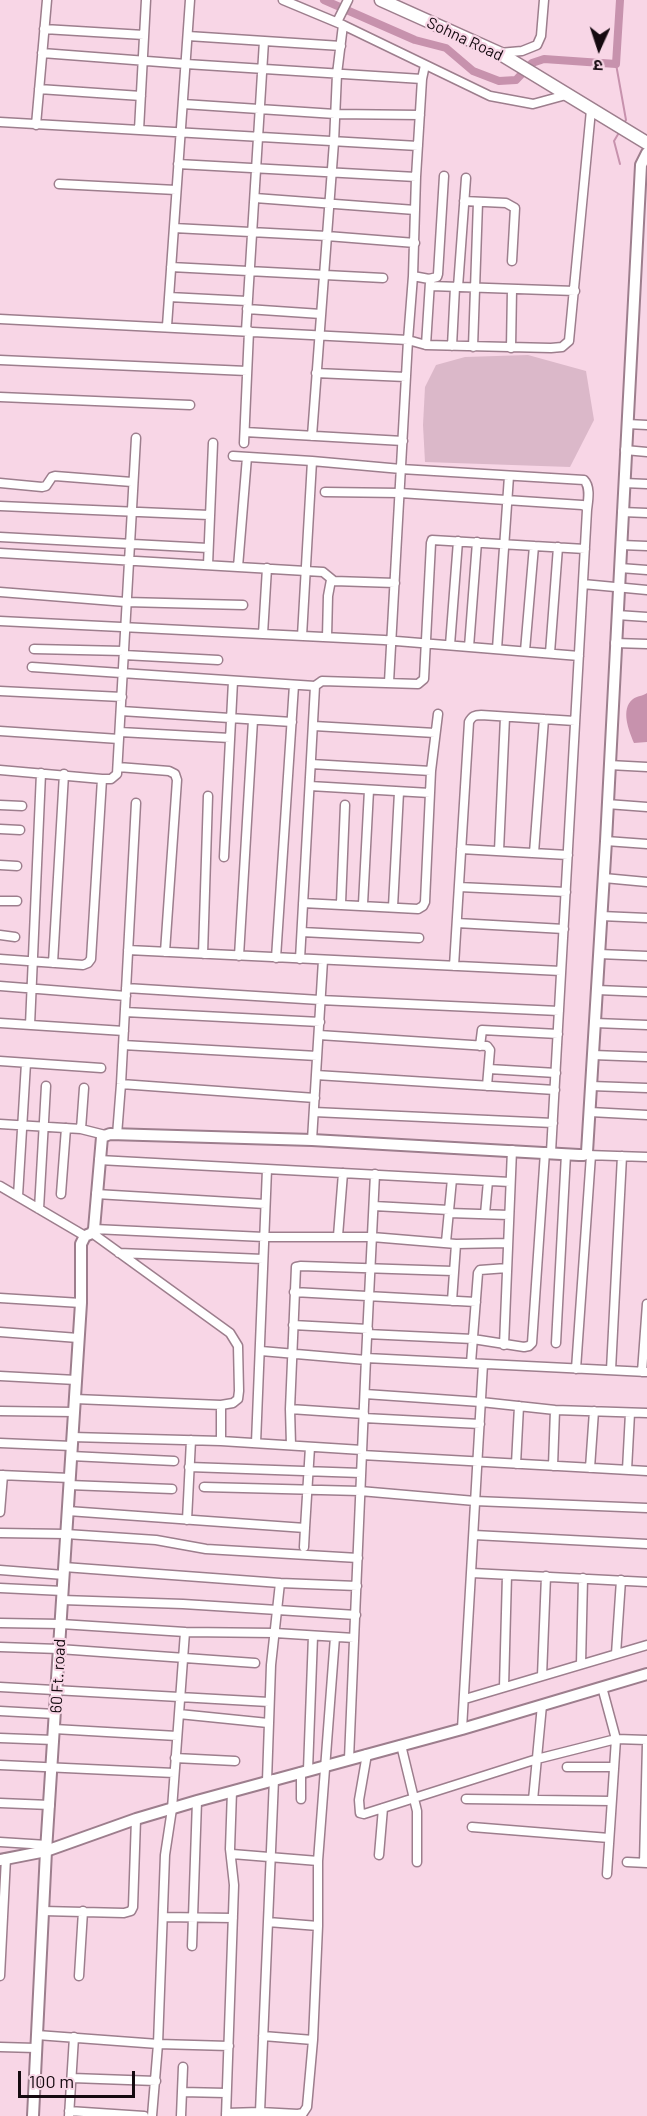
<!DOCTYPE html>
<html>
<head>
<meta charset="utf-8">
<style>
  body { margin:0 }
  #map { position:relative; width:647px; height:2116px; overflow:hidden; background:#f8d6e6; font-family:Barlow,"Noto Sans Devanagari",sans-serif }
  canvas { display:block }
  .north { position:absolute; left:569px; top:18px; width:60px; height:60px; -webkit-text-stroke:4px #f8d6e6; paint-order:stroke; rotate:183deg; font-size:16px; font-weight:700; line-height:24px; text-align:center; color:#150a10 }
  .north::after { content:''; display:block; margin:auto; width:21px; height:27px; background:#150a10; clip-path:polygon(50% 0,100% 100%,50% 72%,0 100%) }
  .scale { position:absolute; left:18px; top:2071px; width:117px; height:27px; box-sizing:border-box; border:3px solid #150a10; border-top:0; padding-left:8px; font-size:18px; line-height:21px; white-space:nowrap; color:#150a10; -webkit-text-stroke:4px #f8d6e6; paint-order:stroke }
</style>
</head>
<body>
<div id="map">
<canvas width="647" height="2116"></canvas>
<div class="north">उ</div>
<div class="scale">100 m</div>
</div>
<script>
const ctx = document.querySelector('canvas').getContext('2d');
ctx.lineJoin = 'round';
function fillPath(path, color) { ctx.fillStyle = color; ctx.fill(path, 'evenodd'); }
function stroke(path, color, width, dash) { ctx.strokeStyle = color; ctx.lineWidth = width; ctx.lineCap = dash ? 'butt' : 'round'; ctx.setLineDash(dash || []); ctx.stroke(path); }
function write(font, color, halo, rows, align = 'center') {
  ctx.font = font + ' Barlow,sans-serif'; ctx.lineWidth = 4.5; ctx.setLineDash([]); ctx.textBaseline = 'middle'; ctx.strokeStyle = halo; ctx.fillStyle = color; for (const [text, x, y, turn = 0] of rows) {
    ctx.save(); ctx.translate(x, y); ctx.rotate((+turn || 0) * Math.PI / 180); ctx.textAlign = isNaN(turn) ? turn : align; if (halo) ctx.strokeText(text, 0, 0); ctx.fillText(text, 0, 0); ctx.restore();
  }
}
fillPath(new Path2D(`
  M528 355 586 371 594 420 570 467 425 462 423 425 425 387 436 365 465 357Z`), '#dbb8c9');
fillPath(new Path2D(`
  M647 693V742L634 743C629 731 620 709 633 699 637 696 643 696 647 693Z`), '#c792ad');
stroke(new Path2D(`
  M616 64 626 120 624 123
  M620 131 614 141 620 164`), '#c792ad', 2);
stroke(new Path2D(`
  M324 0 415 40 446 48 473 71 499 81 516 80 532 63 544 59 616 64 620 0`), '#c792ad', 8);
const minor = new Path2D(`
  M283 0 343 25 490 96 533 104 566 95
  M337 22 348 0
  M44 29 144 35
  M188 36 341 46
  M42 53 186 64 422 79 425 65
  M499 53 522 51 537 45 541 36 544 0
  M39 89 141 96
  M183 104 335 114 420 115
  M0 122 418 146
  M36 125 47 0
  M139 130 146 0
  M178 164 416 177
  M59 184 176 190
  M255 198 415 210
  M464 201 506 203 515 208 512 261
  M174 228 327 236 415 243
  M171 267 383 278
  M429 279 437 277 438 274 444 176
  M431 286 575 291
  M458 287 466 178
  M169 297 247 301
  M247 309 321 314
  M0 319 408 340 426 345 430 282 429 279 413 276 416 177 422 79
  M167 326 190 0
  M246 331 264 41
  M426 345 551 348 562 347 569 341 591 110
  M452 346 455 287
  M473 347 478 202
  M511 348 512 289
  M0 360 247 371
  M316 373 406 377
  M0 397 190 405
  M627 424 647 425
  M245 432 403 441
  M312 436 334 142 337 74 343 25
  M244 443 249 331
  M625 450 647 452
  M233 456 312 461 401 469 584 480C591 487 588 501 587 510
  M0 483 42 487 46 486 52 477 55 476 132 482
  M624 483 647 484
  M325 492 400 493 582 505 586 506 587 510 551 1152
  M0 506 209 515
  M622 512 647 513
  M0 537 208 548
  M621 545 647 546
  M0 553 323 572 334 581 395 583
  M208 565 213 443
  M238 567 247 457
  M620 568 647 570
  M583 584 647 590
  M0 592 126 602 243 605
  M617 615 647 617
  M0 621 384 640 579 656
  M263 634 267 568
  M302 636 312 461
  M327 637 328 596 331 580
  M615 643 647 644
  M450 645 458 541
  M469 647 477 542
  M34 649 124 651
  M497 649 509 476
  M525 651 534 546
  M550 653 558 547
  M124 655 218 660
  M32 667 315 686
  M389 682 408 340 413 276
  M0 691 122 697
  M121 711 292 722
  M314 726 435 733
  M0 731 119 739
  M120 732 230 738
  M311 764 431 771
  M609 765 647 767
  M118 767 169 771 175 774 177 780 165 952
  M0 770 102 779H111L117 774 136 438
  M310 786 430 793
  M607 804 647 807
  M0 805 22 806
  M0 829 20 830
  M606 841 647 844
  M461 849 568 855
  M499 851 505 717
  M534 853 544 719
  M224 857 233 681
  M0 865 17 866
  M604 878 647 882
  M459 887 566 892
  M0 901H17
  M303 903 418 909 423 906 425 902 431 771 438 714
  M341 903 345 805
  M363 904 369 790
  M393 907 399 792
  M601 916 647 918
  M457 923 564 929
  M302 932 419 938
  M0 935 15 937
  M128 950 561 971
  M203 954 208 796
  M599 954 647 956
  M239 956 253 720
  M276 958 294 685
  M0 959 83 965 88 963 91 959 102 779
  M300 959 315 686 322 681 418 684 424 679 431 543 432 540 585 549
  M53 963 64 774
  M454 966 469 722C472 716 475 715 481 715L575 721
  M0 986 126 996
  M126 988 320 1000 559 1011
  M597 990 647 992
  M125 1012 320 1022
  M0 1023 124 1031
  M595 1023 647 1025
  M30 1025 41 773
  M319 1035 487 1046 490 1050 487 1086
  M123 1045 317 1056
  M480 1046 482 1030 558 1034
  M593 1055 647 1057
  M0 1061 101 1068
  M489 1069 556 1073
  M316 1075 555 1090
  M121 1084 315 1098
  M591 1086 647 1088
  M314 1112 553 1123
  M590 1112 647 1115
  M0 1124 81 1129 105 1135
  M81 1129 84 1088
  M117 1135 121 1084 136 803
  M312 1140 323 960
  M587 1155 647 1157
  M99 1160 510 1182
  M0 1186 85 1236
  M61 1194 66 1128
  M96 1194 265 1204
  M18 1196 26 1063
  M374 1206 449 1210
  M39 1209 46 1086
  M449 1213 509 1215
  M485 1214 488 1181
  M94 1229 264 1237H372L456 1244 508 1243
  M338 1236 343 1173
  M446 1242 452 1179
  M119 1253 263 1259
  M294 1292 476 1302
  M0 1298 81 1303
  M452 1301 456 1244
  M293 1325 368 1329
  M0 1332 78 1338
  M367 1334 473 1339 524 1347 529 1346 532 1343 545 1152
  M556 1343 566 1154
  M504 1345 512 1150
  M261 1351 366 1360
  M366 1358 375 1174
  M471 1363 478 1273 480 1270 507 1268
  M576 1369 591 1155
  M611 1370 622 1156
  M642 1372 647 1304
  M0 1376 76 1380
  M365 1394 481 1402 555 1410 647 1413
  M75 1399 221 1405 233 1403 238 1399 239 1391 238 1346 230 1333 92 1233
  M290 1409 364 1414
  M0 1411 74 1412
  M364 1418 480 1424
  M72 1437 221 1441 362 1450
  M221 1441V1405
  M0 1443 72 1446
  M256 1443 267 1169
  M291 1445 290 1409 296 1267 301 1266 453 1271
  M362 1455 647 1471
  M71 1456 174 1461
  M516 1464 519 1406
  M553 1466 555 1410
  M189 1467 361 1473
  M590 1468 594 1411
  M627 1470 630 1413
  M0 1475 70 1478
  M69 1485 172 1489
  M204 1487 360 1491 475 1501 647 1508
  M68 1511 305 1528 310 1447
  M0 1512 3 1475
  M187 1520 191 1440
  M0 1533 66 1534 156 1540 206 1549 358 1558
  M474 1535 647 1544
  M304 1547 305 1528
  M64 1567 280 1583 357 1586
  M0 1570 64 1575
  M472 1573 647 1582
  M0 1588 63 1591
  M62 1600 183 1604 356 1615
  M0 1623 61 1624 185 1632 275 1633 354 1638
  M0 1647 59 1649 255 1663
  M616 1654 621 1580
  M581 1664 583 1578
  M542 1676 546 1576
  M0 1687 269 1702
  M504 1687 507 1575
  M602 1687 616 1739 607 1874
  M465 1699 647 1645
  M0 1711 55 1714
  M179 1714 268 1723
  M54 1729 177 1736
  M462 1729 483 1364
  M0 1738 54 1740
  M401 1745 417 1811V1862
  M367 1754 359 1800 360 1813 364 1814 537 1759 616 1739 647 1740
  M175 1758 235 1761
  M349 1759 366 1358 647 1372
  M0 1765 174 1773
  M567 1767H614
  M308 1770 313 1636
  M267 1781 271 1665 280 1583
  M301 1799V1772
  M466 1799 611 1801
  M533 1800 542 1705
  M0 1803 50 1805
  M472 1827 609 1838
  M0 1842 47 1845
  M232 1854 318 1861
  M379 1855 383 1808
  M627 1862 647 1863
  M644 1863 647 1744
  M43 1911 124 1913 131 1911 133 1907 136 1819
  M163 1917 233 1918
  M268 1922 318 1926
  M192 1946 197 1801
  M0 1976 6 1858
  M79 1976 83 1911
  M37 2035 158 2044 229 2046
  M263 2036 313 2040
  M0 2047 36 2048
  M72 2078 156 2081
  M182 2092 226 2093
  M69 2111 144 2116
  M260 2112 274 1779
  M226 2113 260 2112 298 2114 303 2113 307 2107 313 2040 318 1926V1861L335 1637
  M69 2116 74 2037
  M152 2116 158 2044 165 1855 172 1809 185 1632
  M181 2116 183 2067
  M226 2116 234 1885 230 1849 232 1791`);
const tertiary = new Path2D(`
  M0 1860 46 1851 136 1819 197 1801 462 1729 647 1674
  M33 2116 46 1851 81 1303V1244L85 1236 92 1233 94 1229 102 1137 110 1134 312 1140 579 1155H584L587 1152 606 841 641 165 647 153`);
const secondary = new Path2D(`
  M381 0 499 53 647 143`);
stroke(minor, '#9d7e8d', 11);
stroke(tertiary, '#9d7e8d', 14);
stroke(secondary, '#9d7e8d', 15);
stroke(minor, '#fff', 8);
stroke(tertiary, '#fff', 10);
stroke(secondary, '#fff', 12);
write('16px', '#150a10', '#f8d6e6', [
  ["Sohna Road",465,39,25],
  ["60 Ft. road",58,1676,-87]
]);
</script>
</body>
</html>
